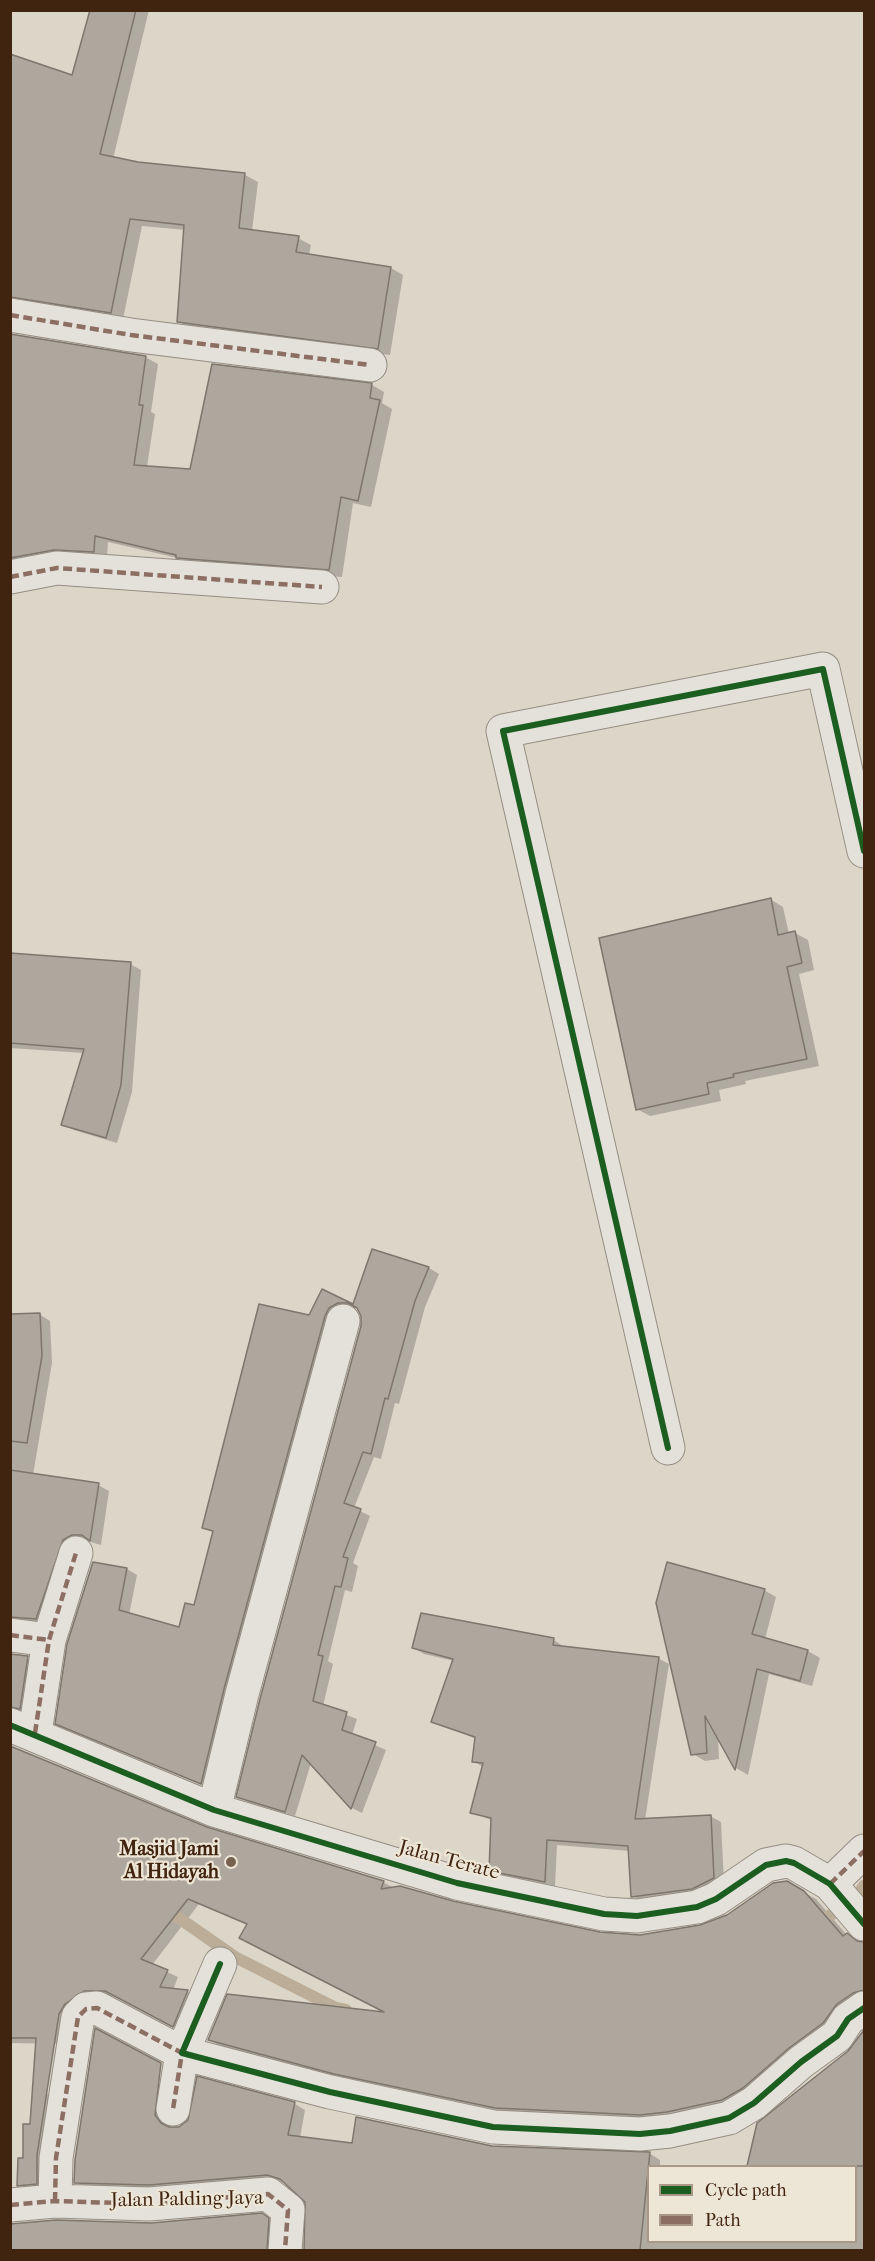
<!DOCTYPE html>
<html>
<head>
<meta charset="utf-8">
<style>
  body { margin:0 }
  #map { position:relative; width:875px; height:2261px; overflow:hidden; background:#dcd6c8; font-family:"IM FELL French Canon",serif }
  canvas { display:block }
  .frame { position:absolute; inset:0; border:12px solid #412410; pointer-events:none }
  .legend { position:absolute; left:647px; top:2165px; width:210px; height:78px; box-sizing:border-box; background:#ede6d6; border:2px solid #a89887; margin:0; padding:8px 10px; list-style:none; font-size:18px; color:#412410 }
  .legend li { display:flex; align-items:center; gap:12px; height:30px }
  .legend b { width:30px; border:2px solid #a89887 }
</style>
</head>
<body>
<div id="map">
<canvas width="875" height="2261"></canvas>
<div class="frame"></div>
<ul class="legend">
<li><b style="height:8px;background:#1b5e20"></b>Cycle path</li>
<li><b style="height:8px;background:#8d6e63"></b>Path</li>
</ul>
</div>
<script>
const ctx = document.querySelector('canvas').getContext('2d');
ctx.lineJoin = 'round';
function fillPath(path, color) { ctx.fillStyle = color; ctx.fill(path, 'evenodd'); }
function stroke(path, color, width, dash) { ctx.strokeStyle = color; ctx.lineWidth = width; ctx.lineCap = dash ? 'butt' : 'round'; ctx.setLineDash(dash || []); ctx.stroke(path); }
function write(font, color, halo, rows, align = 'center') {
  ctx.font = font + ' "IM FELL French Canon",serif'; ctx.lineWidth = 4.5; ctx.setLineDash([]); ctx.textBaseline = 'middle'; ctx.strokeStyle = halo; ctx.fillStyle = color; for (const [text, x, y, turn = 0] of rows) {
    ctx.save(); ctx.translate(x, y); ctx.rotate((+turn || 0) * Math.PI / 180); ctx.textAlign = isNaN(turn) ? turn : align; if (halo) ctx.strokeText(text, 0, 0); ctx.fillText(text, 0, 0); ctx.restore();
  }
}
fillPath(new Path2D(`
  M91 10H149L113 159 245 175 258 182 252 231 298 238 311 245 309 255 391 268 403 275 390 355 191 328 179 321 186 230 142 226 123 319 10 308V56L73 77Z
  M10 336 145 357 158 364 151 412 155 414 147 467 191 471 372 385 384 392 382 403 392 409 371 507 353 503 342 577 190 564 182 559 108 542 107 558 10 567Z
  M770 899 783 907 789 934 795 933 808 940 814 970 799 974 819 1066 745 1081 746 1084 719 1090 721 1101 650 1116 637 1109Z
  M10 954 130 964 141 970 132 1092 117 1143 74 1130 63 1124 84 1053 10 1048Z
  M373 1251 429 1268 439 1274 425 1307 399 1404 395 1403 381 1459 374 1457 354 1508 370 1516 353 1563 358 1566 352 1592 345 1590 328 1661 333 1664 323 1706 357 1719 352 1735 386 1750 362 1813 352 1808 311 1763 295 1816 248 1802 238 1796 363 1326V1316L358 1308H350L211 1789 68 1727 127 1569 137 1575 129 1615 180 1629 195 1606 214 1533 204 1527 323 1291 354 1306Z
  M39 1314 50 1321 52 1363 33 1475 98 1485 109 1491 101 1545 84 1540 47 1625 10 1626V1315Z
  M764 1590 776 1597 765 1639 808 1651 820 1658 812 1686 769 1674 748 1775 736 1768 718 1735 719 1759 705 1761 693 1754 658 1603Z
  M422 1615 554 1640 564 1647 658 1658 669 1664 645 1820 710 1816 721 1822 724 1884 703 1894 643 1902 632 1896 630 1851 557 1845 555 1887 501 1876 490 1870 493 1821 472 1812 483 1767 473 1761 476 1739 432 1721 454 1661 424 1654 414 1648Z
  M10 1654 27 1658 38 1664 31 1714 10 1708Z
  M10 1746 206 1829 383 1882 394 1888 600 1934 640 1936 704 1926 727 1916 785 1882 816 1899 847 1935 864 1944V1998L733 2106 652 2121 508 2114 347 2079 220 2046 210 2040 389 2014 248 1925 199 1904 152 1965 178 1977 173 1990 188 1992 199 1998 184 2032 118 1997 107 1995 85 2001 66 2044 10 2043Z
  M864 2032V2250H305L307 2202 285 2183 279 2181 161 2191 87 2188 76 2182 157 2090 168 2096 166 2124 170 2129 295 2104 305 2110 300 2138 354 2144 649 2153 660 2160V2166H648V2242H856V2166H748L758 2124 849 2052Z
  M47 2094 56 2100 46 2189 36 2190 26 2184 33 2095Z
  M262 2215 273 2222 277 2250H21L23 2224H151Z`), '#0003');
stroke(new Path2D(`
  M163 1907 235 1957 336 2008 346 2010
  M814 1927 857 1896 864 1886`), '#bbad98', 12);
const building = new Path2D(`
  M90 10H136L100 154 138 162 245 173 239 228 299 236 296 252 391 267 378 349 177 322 184 225 130 219 111 313 10 297V54L72 75Z
  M10 334 146 356 139 405H143L134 465 190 469 212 364 372 383 370 398 380 400 358 501 341 497 329 570 176 558V555L95 536 94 552 54 550 10 558Z
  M771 898 778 935 795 931 802 963 787 967 807 1059 733 1074 734 1077 707 1083 709 1094 636 1110 599 938Z
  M10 953 131 962 121 1085 106 1138 61 1125 84 1049 10 1043Z
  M372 1249 429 1267 415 1301 388 1399 385 1398 371 1454 363 1452 344 1503 361 1509 343 1557 348 1558 341 1587 335 1586 318 1655 323 1656 313 1701 347 1712 342 1730 376 1742 351 1809 302 1755 285 1812 236 1797 260 1699 361 1326V1316L357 1308 348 1303H338L329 1308 325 1316 224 1689 201 1784 55 1724 67 1644 93 1562 127 1568 119 1610 179 1627 185 1603 194 1605 213 1531 202 1528 259 1304 309 1315 322 1289 353 1304Z
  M40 1313 42 1356 27 1443 10 1441V1314Z
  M10 1470 99 1483 90 1541 82 1535H72L63 1540 36 1619 10 1617Z
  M667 1562 765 1589 752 1634 808 1650 800 1681 757 1669 735 1770 705 1716 707 1753 691 1755 656 1603Z
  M421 1613 554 1638 553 1645 659 1657 635 1819 711 1815 714 1878 692 1889 631 1897 628 1846 547 1840 545 1882 489 1871 491 1818 470 1813 483 1763 472 1762 475 1737 431 1722 453 1659 412 1648Z
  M10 1654 28 1656 20 1709 10 1707Z
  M10 1746 207 1827 384 1881 381 1889 400 1886 453 1901 600 1932 640 1935 700 1925 727 1915 773 1883 787 1881 804 1891 843 1936 847 1933 857 1941 864 1942V1990L853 1993 837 2004 823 2023 789 2048 743 2088 722 2100 667 2112 640 2115 495 2108 334 2074 208 2040 227 1994 384 2012 239 1938 247 1924 188 1899 141 1959 168 1970 160 1987 188 1990 173 2027 105 1991H84L65 2004 59 2014 37 2155V2184L17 2186 18 2158H23V2124H30L36 2038H10Z
  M95 2028 161 2063 155 2115 161 2123 169 2127H179L188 2120 197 2076 295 2102 288 2135 352 2143 356 2117 492 2146 650 2152 640 2250H304L305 2202 280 2179 267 2175 149 2185 74 2183 75 2160Z
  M864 2030V2166H747L757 2123 848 2051Z
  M262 2213 269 2218 267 2250H10V2224L56 2220 151 2223Z`);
fillPath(building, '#aea79d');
stroke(building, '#7e766c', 1.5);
const minor = new Path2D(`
  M10 315 131 335 370 365
  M10 577 57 568 322 587
  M668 1448 503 731 823 669 864 851
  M10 1635 49 1640
  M10 1725 214 1810 457 1883 604 1914 637 1916 697 1907 716 1899 766 1865 786 1861 794 1863 830 1884 864 1924
  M35 1733 49 1640 76 1553
  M214 1810 242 1694 343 1321
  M830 1884 864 1851
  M220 1964 182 2053 330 2092 493 2127 640 2134 670 2131 729 2118 754 2103 801 2062 837 2036 848 2019 864 2008
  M55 2201 56 2158 78 2017 86 2009 97 2008 182 2053 173 2109
  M10 2205 55 2201 149 2204 268 2194 288 2210 285 2250`);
stroke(minor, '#958d83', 35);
stroke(minor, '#e4e1da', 33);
stroke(new Path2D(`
  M10 315 131 335 370 365
  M10 577 57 568 322 587
  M10 1635 49 1640
  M35 1733 49 1640 76 1553
  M830 1884 864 1851
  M55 2201 56 2158 78 2017 86 2009 97 2008 182 2053 173 2109
  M10 2205 55 2201 149 2204 268 2194 288 2210 285 2250`), '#8d6e63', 4.5, [9, 4.5]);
stroke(new Path2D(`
  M668 1448 503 731 823 669 864 851
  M10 1725 214 1810 457 1883 604 1914 637 1916 697 1907 716 1899 766 1865 786 1861 794 1863 830 1884 864 1924
  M220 1964 182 2053 330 2092 493 2127 640 2134 670 2131 729 2118 754 2103 801 2062 837 2036 848 2019 864 2008`), '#1b5e20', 6);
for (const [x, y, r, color] of [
  [231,1862,6,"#776250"]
]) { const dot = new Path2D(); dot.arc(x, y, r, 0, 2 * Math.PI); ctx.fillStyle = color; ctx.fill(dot); stroke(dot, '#ede6d6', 2); }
write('bold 20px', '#412410', '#ede6d6', [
  ["Masjid Jami",219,1850],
  ["Al Hidayah",219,1873]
], 'right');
write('20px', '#412410', '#ede6d6', [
  ["Jalan Terate",449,1861,15],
  ["Jalan Palding Jaya",187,2200,-1]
]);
</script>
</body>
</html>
